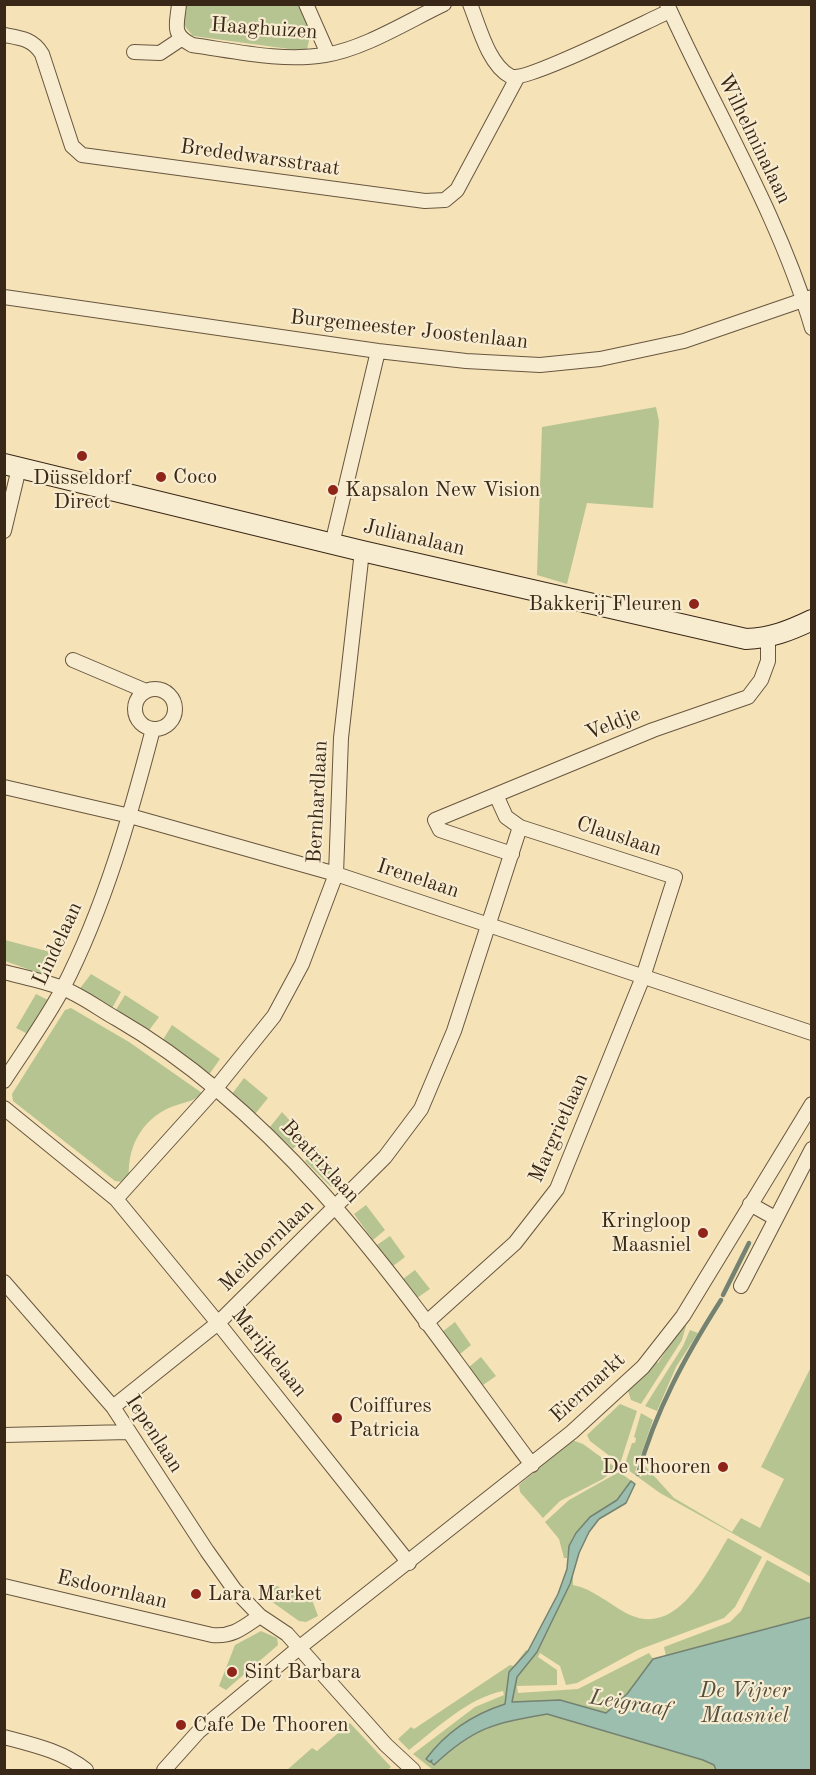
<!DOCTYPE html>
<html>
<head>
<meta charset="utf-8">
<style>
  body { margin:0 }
  #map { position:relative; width:816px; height:1775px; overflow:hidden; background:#f5e2b6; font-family:"Old Standard TT",serif }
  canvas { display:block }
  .frame { position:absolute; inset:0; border:6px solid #392717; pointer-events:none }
</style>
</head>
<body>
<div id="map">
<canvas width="816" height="1775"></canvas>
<div class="frame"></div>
</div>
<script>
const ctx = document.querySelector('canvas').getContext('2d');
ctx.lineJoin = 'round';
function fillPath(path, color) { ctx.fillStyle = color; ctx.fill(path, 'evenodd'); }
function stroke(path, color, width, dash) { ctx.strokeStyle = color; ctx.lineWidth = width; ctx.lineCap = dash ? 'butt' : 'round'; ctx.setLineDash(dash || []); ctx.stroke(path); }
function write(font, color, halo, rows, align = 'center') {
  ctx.font = font + ' "Old Standard TT",serif'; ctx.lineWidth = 4.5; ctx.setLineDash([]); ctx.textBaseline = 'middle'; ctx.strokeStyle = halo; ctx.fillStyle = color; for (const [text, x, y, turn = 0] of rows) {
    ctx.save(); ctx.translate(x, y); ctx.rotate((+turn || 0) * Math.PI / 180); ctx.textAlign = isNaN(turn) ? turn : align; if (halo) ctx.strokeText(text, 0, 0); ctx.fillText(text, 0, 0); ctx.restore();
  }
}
fillPath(new Path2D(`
  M185 5H299C307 21 313 31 307 49L297 50 193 36 183 24Z
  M656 407 659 421 653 508 587 503 567 584 537 575 542 427Z
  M5 940 54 953 44 975 5 961Z
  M91 974 121 992 111 1010 78 991Z
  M36 994 48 1000 28 1034 16 1028Z
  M125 995 159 1017 147 1033 114 1013Z
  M71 1008 129 1042 202 1093C193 1102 188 1101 177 1105 145 1115 127 1144 129 1177L123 1182 115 1181 13 1101 12 1094 65 1010Z
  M172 1025 220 1059 208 1076 161 1043Z
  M244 1078 268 1098 255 1114 232 1094Z
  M282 1112 305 1137 293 1149 270 1127Z
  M317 1149 342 1177 331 1187 305 1161Z
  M366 1205 385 1230 373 1240 354 1214Z
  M390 1236 405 1257 393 1266 377 1245Z
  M415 1270 430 1289 417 1298 403 1279Z
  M455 1322 471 1345 460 1354 442 1332Z
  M684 1323 686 1326 682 1340 641 1404 631 1400 628 1391 655 1361 658 1363Z
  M690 1330 698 1333 676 1367 657 1411 645 1406 683 1346Z
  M481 1357 496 1376 483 1385 469 1367Z
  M811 1367V1577L660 1493 624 1467 632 1443H635L636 1438 634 1437 641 1413 653 1420 635 1472 641 1477 645 1466 674 1498 732 1532 741 1518 760 1528 784 1479 761 1467Z
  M620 1404 637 1411 620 1464 590 1441 587 1435Z
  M572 1440 583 1444 616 1468 603 1479 560 1501 543 1518 520 1492 519 1485Z
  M619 1472 633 1482 631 1481C626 1488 621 1497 614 1503 591 1520 572 1525 567 1558H564L559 1539 545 1522 569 1500Z
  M728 1538 762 1557 735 1607 724 1618 638 1650 577 1683 566 1685 560 1666 540 1653 538 1657 557 1670V1685L517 1686 518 1693 578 1689 649 1653 653 1659 651 1663 627 1694 606 1713 560 1700 512 1702 517 1677 537 1652 573 1573V1585C594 1589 611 1606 630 1615 678 1636 707 1572 728 1538Z
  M767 1560 811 1584V1617L666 1656 664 1647 730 1622 741 1611Z
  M271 1583 304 1600 311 1597 318 1616 306 1622 299 1621 261 1594Z
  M261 1631 277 1638 278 1645 226 1690 219 1686 235 1645Z
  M526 1650 528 1651 509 1672 505 1704C475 1714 444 1733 426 1759L434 1766C463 1730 504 1721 547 1714L703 1760 714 1765 716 1770H433L413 1754 475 1707 504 1695 503 1691C468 1698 437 1728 409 1750L398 1739 411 1727 414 1729 510 1665 514 1666Z
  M350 1723 391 1767 387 1770H287L312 1748 317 1751Z`), '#b6c492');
const water = new Path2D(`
  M631 1481 635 1484 626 1503 599 1519 589 1532 579 1553 570 1584 537 1652 517 1677 512 1702 560 1700 606 1713 627 1694 653 1659 811 1617V1770H716L714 1765 703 1760 547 1714C495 1723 474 1727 434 1765L431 1762 432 1760 430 1762 426 1759C446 1732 474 1714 505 1704L509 1672 528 1651 558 1594 567 1569 569 1546 576 1533 590 1517 617 1500Z`);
fillPath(water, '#9cbeaf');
stroke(water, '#748272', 1.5);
stroke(new Path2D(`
  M723 1295 749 1243
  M638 1474C655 1411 686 1355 721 1300`), '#748272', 4.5);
const street = new Path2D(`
  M179 4C177 26 171 34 192 45 235 51 282 62 325 55 364 49 408 21 444 4
  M306 4 328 54
  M470 4C479 26 488 64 510 76 525 83 647 21 670 11
  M667 4C715 111 779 215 812 328
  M4 35C21 38 33 39 42 54L72 146 82 155 425 201 445 200 457 190 517 78
  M134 52 160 53 181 39
  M4 297 378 351 466 361 540 365 600 359 684 341 812 297
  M4 531 19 468
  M332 544 378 351
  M73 660 146 691
  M135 709a20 20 0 1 1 40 0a20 20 0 1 1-40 0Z
  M4 787 130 816 336 874 812 1033
  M496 795 506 817 520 827
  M512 854 440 830 435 820 653 730 748 697 761 680 768 661V638
  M4 972C23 977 44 981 62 988 81 995 99 1009 117 1019 295 1122 412 1304 532 1465
  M4 1081C24 1050 46 1020 63 988 105 906 130 817 153 729
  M4 1108 116 1199 218 1323 409 1563
  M116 1199 216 1088 274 1016 302 964 336 874 341 738 362 551
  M750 1204 775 1218
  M4 1282 113 1407 207 1551 234 1589 260 1616
  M741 1286 812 1149
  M113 1407 218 1323 385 1157 421 1109 454 1031 520 827 675 877 643 977 557 1189 515 1243 426 1323
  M4 1435 128 1432
  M4 1586 212 1635C233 1637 244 1627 260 1616L287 1634 386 1745 413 1770
  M4 1737C34 1745 62 1751 86 1770
  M164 1770 199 1731 300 1647 572 1432 643 1367 683 1316 812 1104`);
const secondary = new Path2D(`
  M4 464 362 551 746 639C771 638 789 631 812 620`);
stroke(street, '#68563f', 16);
stroke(secondary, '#392717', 22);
stroke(street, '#f8ecd0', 14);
stroke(secondary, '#f8ecd0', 20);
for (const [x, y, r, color] of [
  [82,456,6,"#8f2418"],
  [161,477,6,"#8f2418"],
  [333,490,6,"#8f2418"],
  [694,604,6,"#8f2418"],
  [703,1233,6,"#8f2418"],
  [337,1418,6,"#8f2418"],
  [723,1467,6,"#8f2418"],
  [196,1594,6,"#8f2418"],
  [232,1672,6,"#8f2418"],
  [181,1725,6,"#8f2418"]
]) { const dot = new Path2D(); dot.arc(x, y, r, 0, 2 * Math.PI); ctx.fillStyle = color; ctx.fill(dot); stroke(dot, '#f8ecd0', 2); }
write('21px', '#392717', '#f8ecd0', [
  ["Haaghuizen",264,29,4],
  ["Wilhelminalaan",754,139,64],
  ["Brededwarsstraat",260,158,8],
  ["Burgemeester Joostenlaan",409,330,6],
  ["Julianalaan",414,538,13],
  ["Veldje",613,724,-22],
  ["Bernhardlaan",318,802,-87],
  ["Clauslaan",619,837,18],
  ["Irenelaan",418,879,18],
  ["Lindelaan",58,944,-65],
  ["Margrietlaan",559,1128,-66],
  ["Beatrixlaan",320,1162,47],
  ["Meidoornlaan",267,1246,-44],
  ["Marijkelaan",269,1353,51],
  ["Eiermarkt",588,1388,-42],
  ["Iepenlaan",154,1434,57],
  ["Esdoornlaan",112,1590,13]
]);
write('21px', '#392717', '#f8ecd0', [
  ["Coco",173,477],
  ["Düsseldorf",82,478,"center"],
  ["Direct",82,502,"center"],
  ["Kapsalon New Vision",345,490],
  ["Bakkerij Fleuren",682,604,"right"],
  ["Kringloop",691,1221,"right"],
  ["Maasniel",691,1245,"right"],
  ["Coiffures",349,1406],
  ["Patricia",349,1430],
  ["De Thooren",711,1467,"right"],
  ["Lara Market",208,1594],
  ["Sint Barbara",244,1672],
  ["Cafe De Thooren",193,1725]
], 'left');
write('italic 22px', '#524d3d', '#f8ecd0', [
  ["De Vijver",745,1691],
  ["Maasniel",745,1716],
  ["Leigraaf",630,1704,9]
]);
</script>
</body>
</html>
